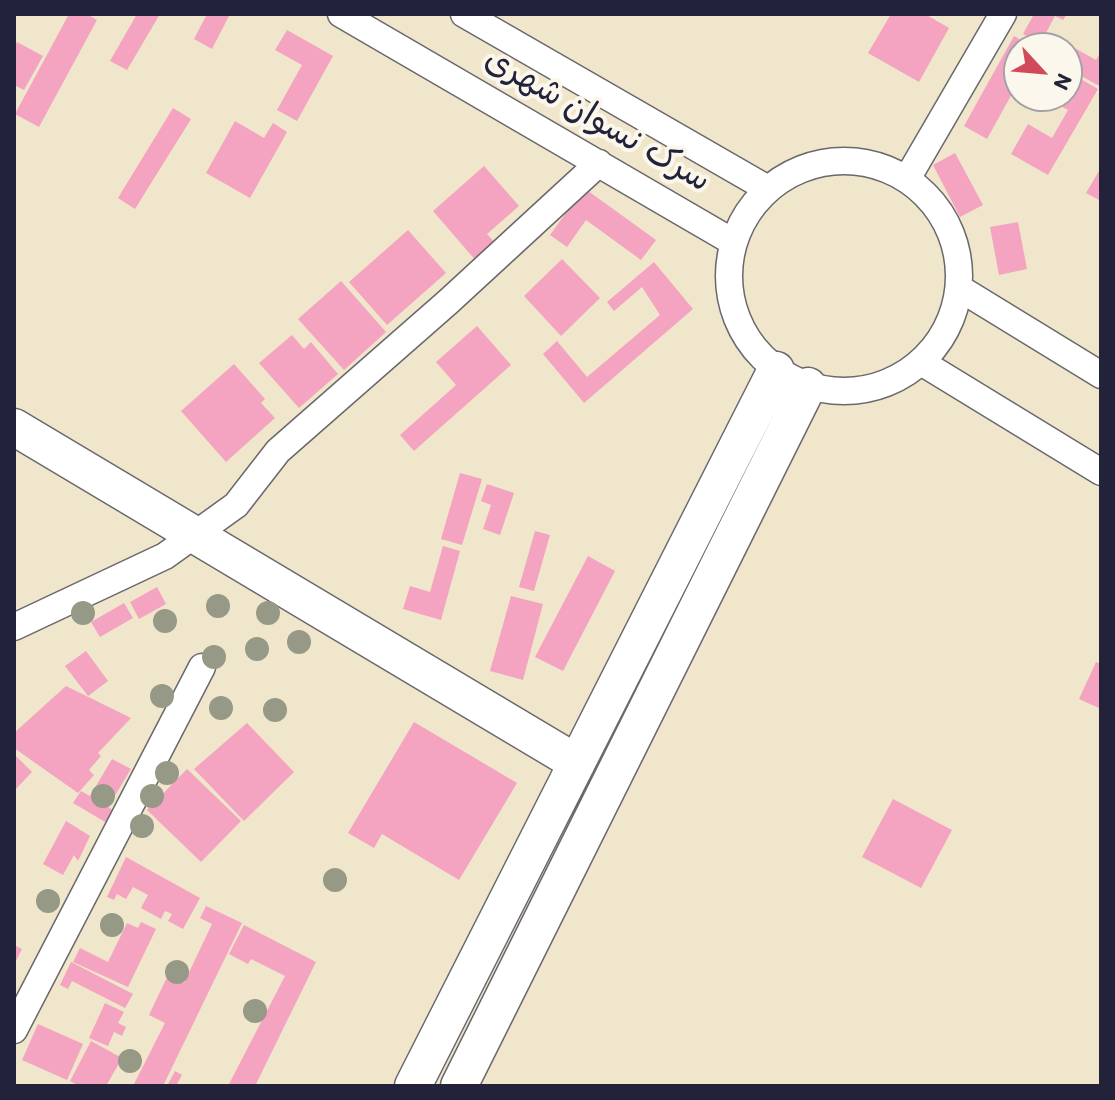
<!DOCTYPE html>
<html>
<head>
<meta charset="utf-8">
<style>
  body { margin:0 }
  #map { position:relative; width:1115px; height:1100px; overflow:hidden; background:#f0e6cb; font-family:Itim,sans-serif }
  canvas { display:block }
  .frame { position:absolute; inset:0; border:16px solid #22223b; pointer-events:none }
  .north { position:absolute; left:1003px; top:32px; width:80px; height:80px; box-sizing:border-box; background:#fbf7ec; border:2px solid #a4a2a5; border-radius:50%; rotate:116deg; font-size:22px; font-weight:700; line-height:32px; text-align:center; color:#22223b }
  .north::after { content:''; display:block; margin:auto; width:28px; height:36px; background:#d1495b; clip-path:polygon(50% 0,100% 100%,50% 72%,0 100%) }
</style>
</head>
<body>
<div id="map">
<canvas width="1115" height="1100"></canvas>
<div class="frame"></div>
<div class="north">N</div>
</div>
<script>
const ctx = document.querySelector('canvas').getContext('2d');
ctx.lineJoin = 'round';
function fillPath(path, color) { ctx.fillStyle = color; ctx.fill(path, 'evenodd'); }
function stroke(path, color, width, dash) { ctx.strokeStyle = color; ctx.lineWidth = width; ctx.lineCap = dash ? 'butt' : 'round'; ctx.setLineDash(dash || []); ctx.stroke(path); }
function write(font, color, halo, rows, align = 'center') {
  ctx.font = font + ' Itim,"Playpen Sans Arabic",sans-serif'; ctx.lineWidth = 8; ctx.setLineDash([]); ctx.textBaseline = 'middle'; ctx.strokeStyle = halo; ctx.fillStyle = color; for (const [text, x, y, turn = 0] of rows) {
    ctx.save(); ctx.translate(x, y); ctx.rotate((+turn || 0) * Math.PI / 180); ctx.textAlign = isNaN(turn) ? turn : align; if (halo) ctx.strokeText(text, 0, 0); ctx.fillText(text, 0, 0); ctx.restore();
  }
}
fillPath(new Path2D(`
  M69 14H87L97 20 39 127 15 114Z
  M137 14H160L127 70 110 61Z
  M207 14H230L212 49 194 39Z
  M891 14H925L949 28 919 82 868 53Z
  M1034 14H1067L1063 20 1055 16 1040 44 1023 34Z
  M287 30 333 56 297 121 277 110 302 65 275 50Z
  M1014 36 1035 48H1019V81L987 139 964 126Z
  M1062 41 1096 60 1101 51V87L1067 68V48H1058Z
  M17 42 43 56 24 90 14 85V48Z
  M1067 71 1098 89 1048 175 1011 154 1028 124 1052 138 1068 110 1048 99 1067 96Z
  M173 108 191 119 135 209 118 198Z
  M235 121 264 138 273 123 287 132 250 198 206 173Z
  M955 153 983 205 960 217 933 165Z
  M484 166 519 206 487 234 497 245 477 262 433 211Z
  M1099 171 1101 172V201L1086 193Z
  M584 188 656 240 641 260 586 220 567 247 550 235Z
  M1018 222 1027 269 999 275 990 227Z
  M408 230 446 273 387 325 349 282Z
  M562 259 600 298 561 336 524 296Z
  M654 262 693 309 584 403 543 354 557 341 587 377 660 315 642 287 614 311 607 302Z
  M341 281 386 332 344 370 298 319Z
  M477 326 511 365 414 451 400 435 456 385 436 362Z
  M292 335 304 349 311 342 338 374 299 408 259 363Z
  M234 364 265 399 261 403 275 418 226 462 181 411Z
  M460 473 482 479 462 545 441 539Z
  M487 484 514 493 500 535 483 529 491 505 481 501Z
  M535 531 550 535 534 591 519 587Z
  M443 546 460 551 441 620 403 609 410 586 430 592Z
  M588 556 615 571 563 671 535 657Z
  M157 587 166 604 139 619 130 602Z
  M511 596 543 604 523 680 490 671Z
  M124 603 133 618 100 637 91 622Z
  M86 651 108 681 88 696 65 666Z
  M1096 662 1101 664V709L1079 699Z
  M66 686 131 718 98 753 101 756 89 770 94 775 78 793 14 748V733Z
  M414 722 517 783 459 880 382 834 374 848 348 833Z
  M247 723 294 772 244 821 194 769Z
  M14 754 32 772 14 791Z
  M112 759 131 769 108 807 114 811 107 823 73 803 81 791 90 796Z
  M187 769 241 821 201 862 147 810Z
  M893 799 952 830 921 888 862 857Z
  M66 821 90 836 78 861 74 855 63 875 43 864Z
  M126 857 200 898 183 929 168 921 172 914 165 911 161 919 141 908 148 895 133 887 126 899 117 894 114 900 107 897Z
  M206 906 242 923 163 1086H133L165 1023 149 1015 168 975 184 983 212 924 200 918Z
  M141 922 156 929 128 987 73 962 80 948 108 962 127 923 138 928Z
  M244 925 316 962 255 1086H228L285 976 251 959 248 964 229 954Z
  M14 945 22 949 14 965Z
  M71 962 133 994 125 1008 72 981 68 989 60 985Z
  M105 1003 124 1012 118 1023 126 1027 122 1036 114 1032 108 1046 89 1038Z
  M38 1024 83 1044 67 1080 22 1060Z
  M91 1041 122 1058 106 1086H79L70 1081Z
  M175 1071 182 1075 177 1084 181 1086H167Z`), '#f4a3c1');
const street = new Path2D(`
  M341 14 733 242
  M464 14 768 189
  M729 276a115 115 0 1 1 230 0a115 115 0 1 1-230 0Z
  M907 179 1003 14
  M959 288 1101 375
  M921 362 1101 472
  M14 627 165 556 236 505 278 451 448 302 599 163
  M14 1030 202 667`);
const secondary = new Path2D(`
  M14 427 577 763
  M413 1086 776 370
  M459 1086 808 386`);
stroke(street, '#6a676d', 29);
stroke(secondary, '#6a676d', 39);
stroke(street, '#fff', 26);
stroke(secondary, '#fff', 36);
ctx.fillStyle = '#969986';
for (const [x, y] of [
  [218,606],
  [83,613],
  [268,613],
  [165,621],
  [299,642],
  [257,649],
  [214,657],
  [162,696],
  [221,708],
  [275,710],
  [167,773],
  [103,796],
  [152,796],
  [142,826],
  [335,880],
  [48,901],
  [112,925],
  [177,972],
  [255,1011],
  [130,1061]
]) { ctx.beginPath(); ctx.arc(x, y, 12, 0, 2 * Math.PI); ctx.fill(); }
write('34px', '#22223b', '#fbf7ec', [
  ["سرک نسوان شهری",597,121,30]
]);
</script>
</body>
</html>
